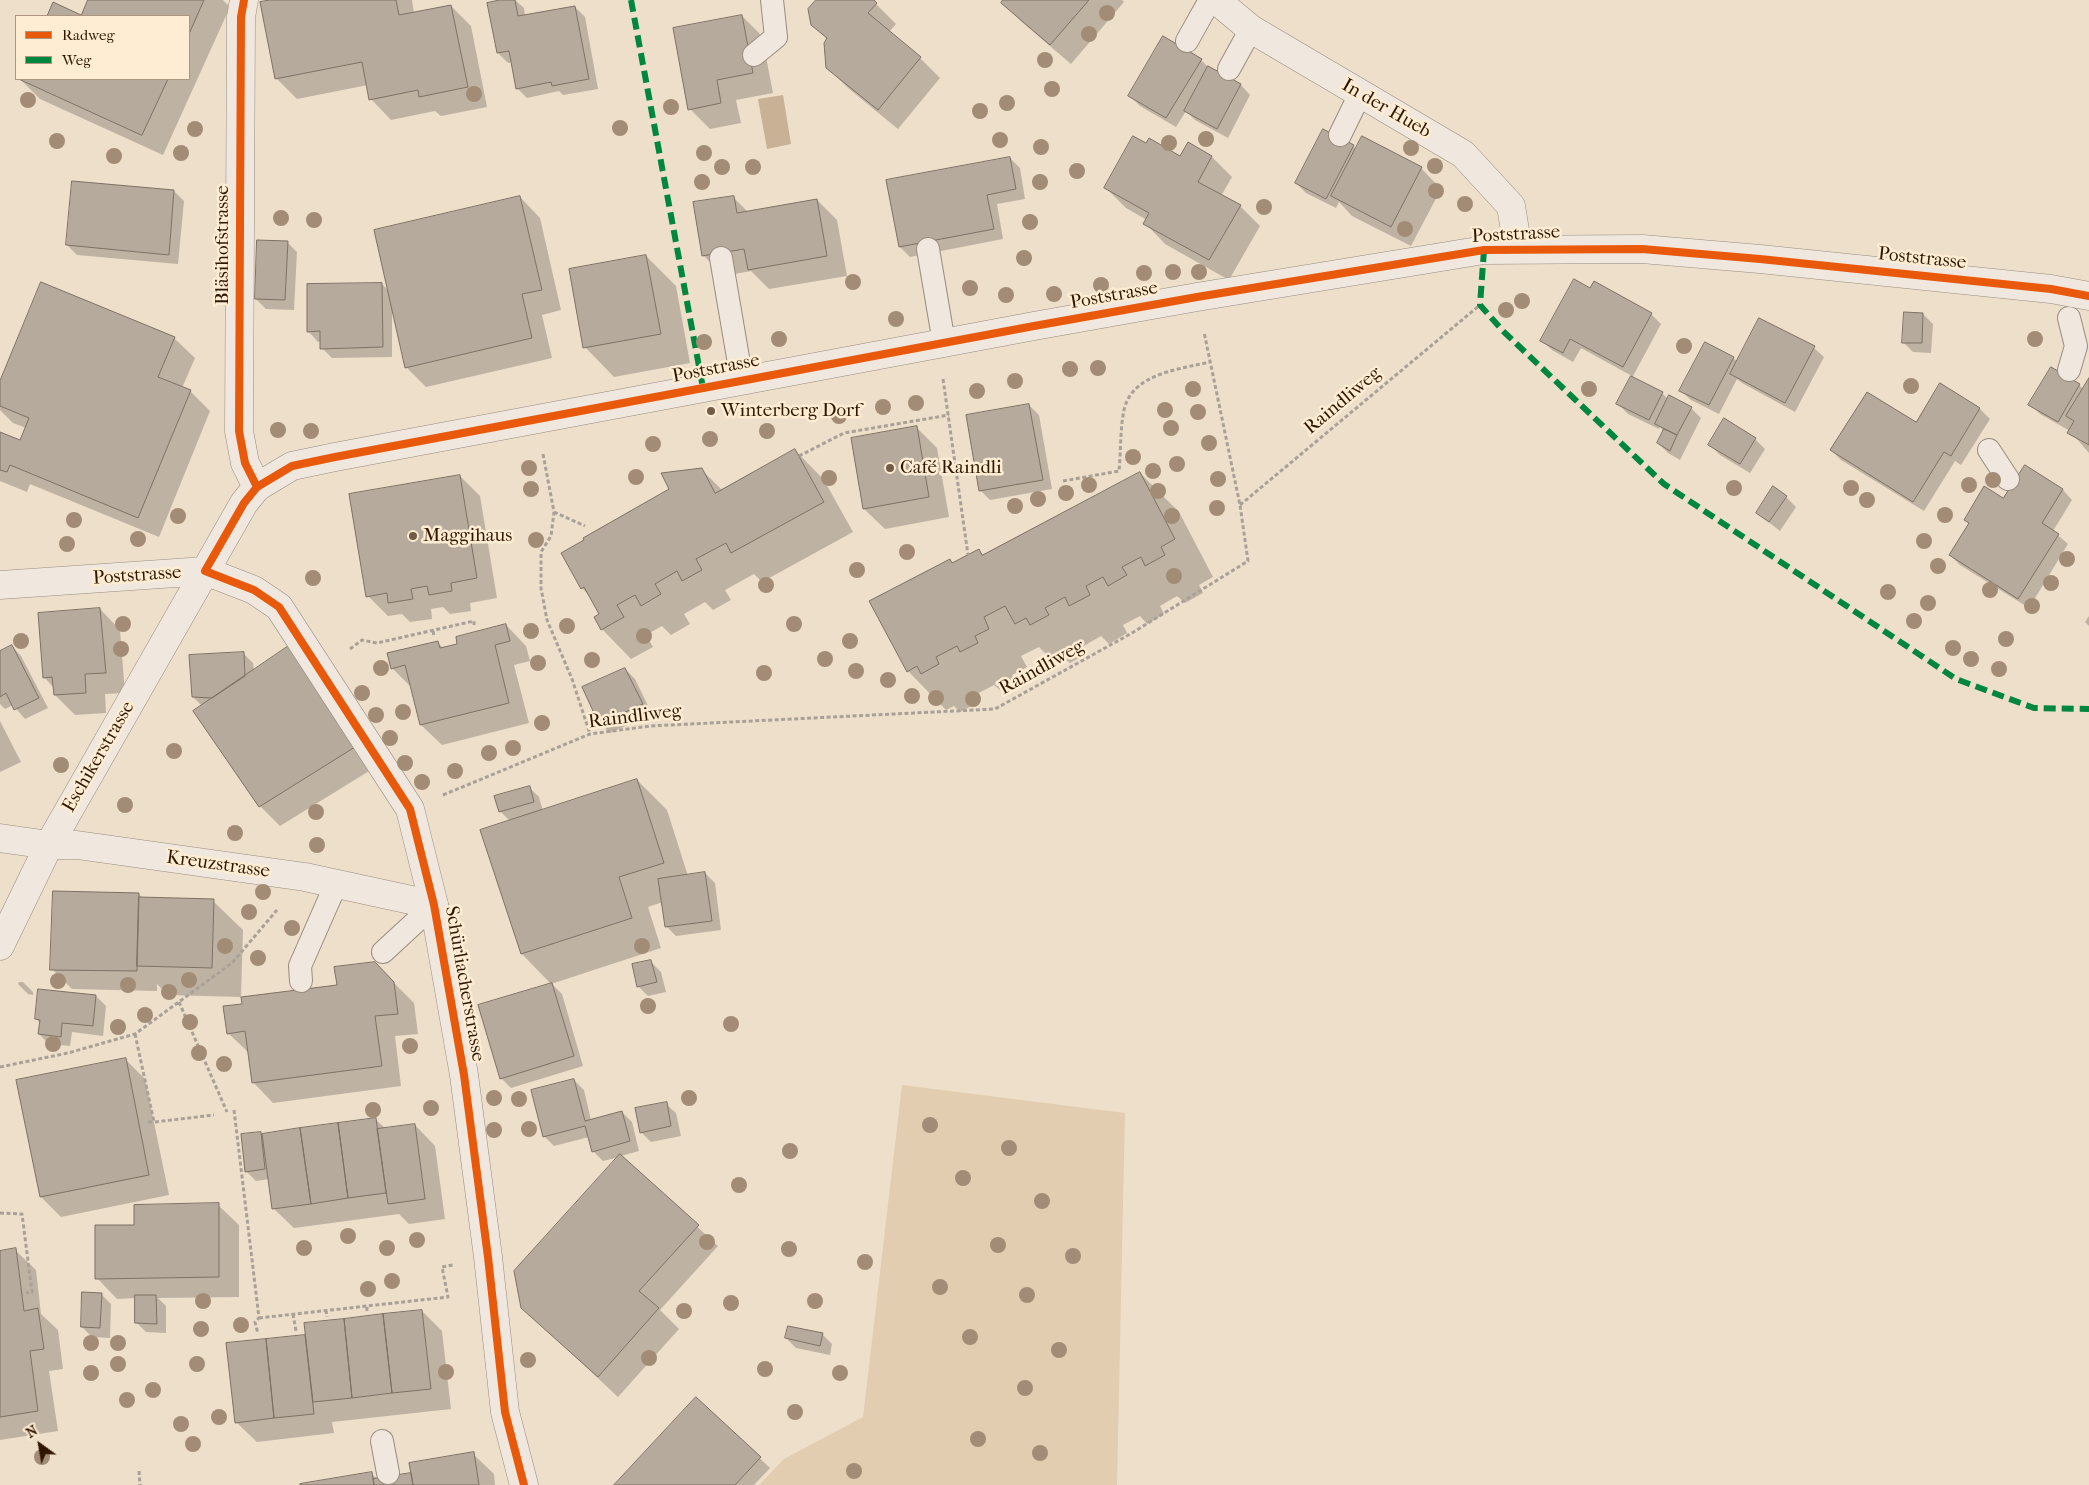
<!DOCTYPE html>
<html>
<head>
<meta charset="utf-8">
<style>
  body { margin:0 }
  #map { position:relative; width:2089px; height:1485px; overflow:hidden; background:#eedfcb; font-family:"IM FELL French Canon",serif }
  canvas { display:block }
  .legend { position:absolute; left:15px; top:15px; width:175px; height:65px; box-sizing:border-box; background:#feecd3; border:1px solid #ac967f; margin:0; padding:6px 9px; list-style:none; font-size:15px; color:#301600 }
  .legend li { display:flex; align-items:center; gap:10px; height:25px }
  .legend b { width:25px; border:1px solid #ac967f }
  .north { position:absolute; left:15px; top:1420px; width:50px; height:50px; -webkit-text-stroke:4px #feecd3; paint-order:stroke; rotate:328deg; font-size:14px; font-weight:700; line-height:20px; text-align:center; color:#301600 }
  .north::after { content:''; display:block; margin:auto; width:18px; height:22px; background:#301600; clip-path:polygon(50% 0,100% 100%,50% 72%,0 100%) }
</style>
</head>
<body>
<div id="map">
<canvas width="2089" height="1485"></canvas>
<ul class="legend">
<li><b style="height:6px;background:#e8590c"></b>Radweg</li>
<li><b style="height:6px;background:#00873e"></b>Weg</li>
</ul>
<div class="north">N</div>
</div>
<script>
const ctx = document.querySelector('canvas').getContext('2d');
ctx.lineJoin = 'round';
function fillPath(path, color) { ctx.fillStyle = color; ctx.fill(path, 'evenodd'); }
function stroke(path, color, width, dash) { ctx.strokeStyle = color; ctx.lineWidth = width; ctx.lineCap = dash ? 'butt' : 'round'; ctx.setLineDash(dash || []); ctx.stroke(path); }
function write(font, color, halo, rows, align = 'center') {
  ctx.font = font + ' "IM FELL French Canon",serif'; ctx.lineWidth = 5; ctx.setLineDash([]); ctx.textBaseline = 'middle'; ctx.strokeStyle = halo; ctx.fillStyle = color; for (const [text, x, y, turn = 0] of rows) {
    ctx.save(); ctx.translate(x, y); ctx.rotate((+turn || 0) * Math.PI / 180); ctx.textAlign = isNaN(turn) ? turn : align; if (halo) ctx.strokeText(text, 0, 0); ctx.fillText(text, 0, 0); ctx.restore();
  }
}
fillPath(new Path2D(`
  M902 1085 1125 1113 1117 1485H759L784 1459 863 1417Z`), '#e3cdb1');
fillPath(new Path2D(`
  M783 95 791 144 767 149 758 99Z`), '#c8b194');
fillPath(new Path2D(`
  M89 0H223L230 7 163 155 40 99 20 79H189V16H81Z
  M276 0H412L414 13 451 6 471 26 487 107 441 116 435 111 391 120 371 99 368 85 297 99 277 79Z
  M506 0H515L524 8 525 16 575 7 585 17 598 89 563 95 559 91 527 98 517 88 512 62 508 63 498 53Z
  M818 0H872L896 24 889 32 920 58 940 78 898 129 848 88 827 67 828 40 813 25Z
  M1005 0H1122L1124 2 1071 64 1023 23 1002 3Z
  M742 16 762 36 773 93 736 100 741 123 710 129 690 109Z
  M1201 60 1208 67 1241 85 1250 95 1228 138 1195 120 1186 111 1176 127 1140 106 1130 96Z
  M1188 143 1212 157 1232 177 1221 196 1240 206 1260 226 1229 280 1165 244 1145 223 1147 220 1126 208 1106 188 1180 157Z
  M1353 146 1356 149 1421 168 1441 189 1411 246 1352 216 1339 202 1336 208 1306 193 1296 183Z
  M1010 158 1020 168 1025 199 997 204 1003 239 910 257 900 247 887 181Z
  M174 191 184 201 178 264 77 255 67 245Z
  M520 197 540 218 561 310 542 315 552 358 426 387 406 367 392 309V357L332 358 322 348V341L318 342 309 332 382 284 389 291Z
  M733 197 748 212 817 200 837 220 847 276 769 289 751 271 724 276 704 256 695 203Z
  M287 242 297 252 294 310 266 309 256 299Z
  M646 256 676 286 690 363 614 377 585 347Z
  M1591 290 1651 314 1661 324 1632 378 1662 393 1669 400 1670 397 1691 408 1701 418 1680 460 1668 453 1658 443 1664 432 1660 427 1659 429 1628 414 1618 404 1632 376 1581 348 1573 362 1552 350 1542 341Z
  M1923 314 1933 324 1931 353 1913 352 1903 342Z
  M174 338 195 358 182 388 190 391 210 411 159 537 30 484 27 492 0 481V433L20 441 26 428 13 423 0 410V385Z
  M1814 348 1824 357 1795 412 1742 383 1737 379 1719 414 1691 400 1681 391 1733 358 1738 362Z
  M2089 380V453L2070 431 2040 414 2030 404 2079 385 2084 390Z
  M1941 385 1980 409 1990 419 1961 465 1955 461 1924 511 1841 460 1831 450 1916 424Z
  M1029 405 1039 415 1052 489 990 500 980 490Z
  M917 428 937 448 949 517 885 529 864 509Z
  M1755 439 1765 449 1750 473 1720 455 1710 445Z
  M795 450 824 480 853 532 762 582 754 574 725 590 731 600 713 610 705 602 684 614 690 624 671 635 662 626 646 635 653 647 631 659 602 629 601 614 592 599 582 588 671 490 701 469 722 490Z
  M2025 467 2063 490 2072 500 2053 531 2068 544 2029 608 1960 565 1950 555 2004 500Z
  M1140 473 1179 512 1213 577 1199 585 1203 593 1185 603 1177 596 1160 606 1164 614 1147 624 1140 616 1123 625 1127 633 1109 644 1101 636 1082 647 1086 654 1070 663 1063 657 1054 662 1039 647 1021 656 1027 667 1012 675 1016 682 1000 690 994 685 973 696 977 703 960 712 954 706 946 710 908 671 950 561 953 564 979 550 984 556Z
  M460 476 480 496 497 598 470 603 471 611 450 614 443 607 431 609 432 619 410 622 402 614 388 616 368 596Z
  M1786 497 1796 507 1780 531 1757 513Z
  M100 609 120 630 125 693 105 694 106 713 75 715 55 695 54 688 44 677Z
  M2089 616V626L2085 622Z
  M506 625 526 646 530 661 514 665 529 723 442 745 421 725 412 688 392 668 437 642 444 649 459 645Z
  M12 646 21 656 48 708 25 719 13 705 5 709 0 704V652Z
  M290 647 374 768 280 826 260 806 202 706 193 697 243 653 253 663 254 671Z
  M625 669 635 679 652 714 610 733 600 723Z
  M0 721 21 762 0 772Z
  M637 780 667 810 688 876 705 873 715 883 721 930 676 936 666 926 663 902 648 907 661 948 551 984 522 954 510 821 500 811 529 787 539 797 543 811Z
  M139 894 143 899 213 901 243 930 241 997 168 995 157 984V991L72 989 52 969Z
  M651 962 661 972 666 992 648 996 638 986Z
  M375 964 414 1003 418 1034 395 1036 401 1086 273 1103 253 1082 249 1053 228 1033 338 986Z
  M19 982H23L33 992V995L28 994 18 984Z
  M552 984 562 994 583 1066 511 1088 501 1078Z
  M96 996 106 1006 103 1036 72 1032 70 1046 49 1044 39 1034 40 1023 36 1019Z
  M125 1059 145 1079 169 1195 61 1217 41 1197Z
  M574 1080 584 1090 591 1120 622 1112 632 1122 639 1151 621 1156 718 1246 660 1310 679 1329 618 1397 522 1307 619 1157 603 1161 593 1151 589 1137 554 1146 544 1136Z
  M666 1104 676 1113 681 1136 651 1142 641 1132Z
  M375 1119 386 1129 415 1125 435 1146 445 1219 409 1224 399 1214 294 1228 273 1208 269 1179 256 1181 246 1171 260 1133 262 1135Z
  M218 1205 239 1225V1297L158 1298 166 1306V1333L146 1332 136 1322 137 1298 117 1299 97 1278 135 1227Z
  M15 1250 36 1270 41 1314 58 1330 63 1369 49 1371 58 1431 0 1440V1252Z
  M101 1294 111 1304 110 1338 92 1337 82 1327Z
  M422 1311 442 1331 451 1409 332 1422 334 1433 257 1442 236 1422 227 1344 307 1336Z
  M822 1334 832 1344 830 1355 796 1348 786 1338Z
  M696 1398 770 1468 754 1485H616Z
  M473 1454 494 1474 495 1485H301L371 1473 378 1480 412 1474Z`), '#0003');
const building = new Path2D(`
  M88 0H204L189 34V16H47L53 2 81 15Z
  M270 0H396L399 15 451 5 468 87 419 97 418 90 369 100 362 62 275 79 260 2Z
  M500 0H515L518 16 575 6 589 79 552 86 551 82 516 89 509 51 497 53 487 3Z
  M816 0H874L877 3 868 13 921 57 878 110 826 68 824 43 827 38 811 25 808 9Z
  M1003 0H1089L1050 45 1001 3Z
  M742 15 753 73 717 80 721 103 688 110 673 28Z
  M1163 36 1202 59 1166 118 1128 96Z
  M1208 66 1241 84 1217 129 1184 111Z
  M19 79H168L142 135Z
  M1323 129 1354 145 1326 199 1295 183Z
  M1133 136 1146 143 1149 138 1180 156 1188 142 1212 156 1198 182 1241 205 1209 260 1143 224 1149 213 1104 188Z
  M1362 136 1422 167 1391 227 1331 196Z
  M1010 157 1016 189 987 195 994 229 899 247 886 180Z
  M72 181 174 190 169 255 66 245Z
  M520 196 542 290 522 294 532 338 405 368 374 230Z
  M734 196 737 213 817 199 827 256 748 270 744 249 702 256 693 202Z
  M257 240 288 241 285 300 255 299Z
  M646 255 661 334 583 348 569 269Z
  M1574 279 1590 288 1594 281 1652 313 1623 367 1570 339 1563 353 1540 341Z
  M41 282 175 337 158 377 191 390 138 518 10 465 7 472 0 470V432L20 440 29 418 0 406V381Z
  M382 283 383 347 320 349V331L307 332V284Z
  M1904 312 1923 313 1922 343H1902Z
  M1759 318 1815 346 1785 403 1730 374Z
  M1705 342 1734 357 1709 405 1679 391Z
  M2051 367 2080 384 2058 422 2028 405Z
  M1631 376 1663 392 1649 420 1616 404Z
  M2089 378V445L2067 433 2074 421 2066 416Z
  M1940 383 1980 408 1951 456 1944 452 1913 502 1830 450 1867 392 1916 422Z
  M1669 395 1692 407 1677 435 1655 424Z
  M1029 404 1043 480 979 491 966 415Z
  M1724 418 1756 438 1740 464 1708 445Z
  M917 426 929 497 863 509 851 438Z
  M1664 429 1677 435 1670 451 1657 443Z
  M795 449 824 502 731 553 726 543 696 559 702 570 682 581 677 571 655 584 661 594 641 606 635 595 617 605 624 617 601 630 594 617 599 614 584 587 581 589 561 553 584 540 583 538 669 489 661 473 702 468 715 493Z
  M2025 465 2063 489 2042 523 2059 534 2018 599 1949 555 1969 523 1964 520 1984 486 2003 498Z
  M1140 472 1175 539 1161 547 1165 555 1145 566 1141 557 1122 567 1127 575 1108 586 1103 577 1086 586 1090 595 1069 606 1065 597 1045 608 1049 615 1030 625 1026 618 1015 624 1005 606 984 617 989 629 975 636 978 643 960 652 957 646 936 657 939 664 921 674 917 666 907 672 869 601 950 559 952 563 979 549 982 555Z
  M460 475 477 578 451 583 452 591 429 595 427 586 411 589 413 599 388 603 387 593 366 597 349 494Z
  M1773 486 1787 496 1769 522 1756 513Z
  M100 608 106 673 85 674 86 693 54 695 52 677 43 678 38 613Z
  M506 624 510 641 495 645 509 703 420 725 405 665 391 669 387 653 438 641 440 648 457 644 456 637Z
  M12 645 39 698 14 710 6 693 0 697V651Z
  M290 645 355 747 259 807 193 711Z
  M244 652 245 676 212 698 192 697 189 655Z
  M625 668 643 704 599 724 582 687Z
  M637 779 664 863 619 877 632 918 521 954 480 830Z
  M530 786 534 802 499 812 494 796Z
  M705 872 712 921 665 927 658 879Z
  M53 891 139 893 137 971 50 970Z
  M139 897 214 899 212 968 137 966Z
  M651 960 657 982 637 987 632 964Z
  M375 962 394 982 398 1014 375 1016 382 1066 252 1083 245 1031 227 1034 223 1006 242 1004 241 997 337 985 334 967Z
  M552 983 574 1056 500 1079 478 1005Z
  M38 989 96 995 93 1026 62 1023 61 1037 38 1034 40 1020 35 1019Z
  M126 1058 149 1175 40 1197 16 1080Z
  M574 1079 585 1121 622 1111 630 1141 592 1152 585 1126 543 1137 531 1090Z
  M667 1102 671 1126 640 1133 635 1108Z
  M376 1118 386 1193 348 1198 338 1123Z
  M338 1123 348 1198 311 1204 300 1128Z
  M415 1124 425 1199 388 1204 377 1129Z
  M300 1128 311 1204 272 1209 262 1134Z
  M261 1132 265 1169 245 1172 241 1134Z
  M620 1154 699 1225 639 1291 659 1308 598 1377 521 1308 514 1271Z
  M219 1203V1277L95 1279V1225H134V1205Z
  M16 1248 24 1311 38 1308 44 1349 30 1351 38 1411 0 1417V1251Z
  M82 1292 102 1293 100 1328 81 1327Z
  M135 1295H156L157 1324 135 1323Z
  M422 1310 431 1389 392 1393 383 1314Z
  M383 1314 392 1393 352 1398 344 1319Z
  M344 1319 352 1398 313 1402 304 1323Z
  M788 1326 823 1333 820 1346 785 1338Z
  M305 1335 314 1414 274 1418 266 1339Z
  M266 1339 274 1418 235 1423 226 1343Z
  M696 1397 761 1457 735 1485H614Z
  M474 1452 479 1485H413L409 1463Z
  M372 1472 374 1485H300V1484Z
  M411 1473 413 1485H374L373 1479Z`);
fillPath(building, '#b6aa9c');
stroke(building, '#7d7164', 1);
const service = new Path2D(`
  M1187 41 1210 0
  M754 55 776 37 772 0
  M1229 69 1251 29
  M1340 135 1360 94
  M928 249 944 343
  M721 258 742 381
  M2069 370 2076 346 2069 318
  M1989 450 2008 479
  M383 952 434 905
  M301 981 300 966 336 884
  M382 1441 388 1473`);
const minor = new Path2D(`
  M244 0 241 17 239 431 245 463 257 487
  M1216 0 1251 29 1463 154 1511 206 1518 249
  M0 838 49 845H77L305 877 434 905`);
const tertiary = new Path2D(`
  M0 585 205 571 254 590 279 607 410 809 434 905 464 1075 488 1257 505 1412 524 1485
  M0 946 49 845 244 503 257 487 292 466 335 457 1034 326 1197 297 1484 250 1642 249 1760 259 2051 289 2089 296`);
stroke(service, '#988c7f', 24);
stroke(minor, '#988c7f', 29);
stroke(tertiary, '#988c7f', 29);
stroke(new Path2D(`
  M943 379 968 555
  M543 454 554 512 551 536 541 552V588L547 620 572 679 590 734
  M799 456 844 433 949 415
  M1063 481 1119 471C1121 451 1120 429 1124 410 1132 373 1181 369 1210 362
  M1240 505 1480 305
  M554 512 585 526
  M433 631 434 636
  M350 649 362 640 377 643 474 621V625
  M443 795 590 734 650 726 995 709 1132 633 1248 561 1240 505 1204 332
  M179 1002 227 1112
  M135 1034 154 1122 214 1115
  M0 1067 68 1053 135 1034 232 963 277 910
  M234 1110 259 1318 255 1322 258 1334
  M148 1122H154
  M0 1213 22 1214 32 1292 26 1293
  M326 1310 327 1317
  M367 1311V1306
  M293 1314 296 1331
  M259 1318 448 1297 442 1267 453 1265
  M139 1471 140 1485`), '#a9a197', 3, [4, 2.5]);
stroke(service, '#f0e8de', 22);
stroke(minor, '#f0e8de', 28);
stroke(tertiary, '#f0e8de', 28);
stroke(new Path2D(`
  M631 0 703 388
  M1484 250 1480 305 1503 331 1664 484 1956 679 2034 708 2089 709`), '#00873e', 6, [12, 6]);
stroke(new Path2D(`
  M244 0 241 17 239 431 245 463 257 487
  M524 1485 505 1412 488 1257 464 1075 434 905 410 809 279 607 254 590 205 571 244 503 257 487 292 466 335 457 1034 326 1197 297 1484 250 1642 249 1760 259 2051 289 2089 296`), '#e8590c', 8);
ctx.fillStyle = '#a28c75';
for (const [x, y] of [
  [1107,13],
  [1089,34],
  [1045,60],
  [1052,89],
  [474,94],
  [28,100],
  [1007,103],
  [671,107],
  [980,111],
  [620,128],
  [195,129],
  [1206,139],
  [1000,140],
  [57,141],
  [1169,143],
  [1041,147],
  [1411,148],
  [181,153],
  [704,153],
  [114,156],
  [1435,166],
  [722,167],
  [753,167],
  [1077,171],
  [702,182],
  [1040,182],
  [1436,191],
  [1465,204],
  [1264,207],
  [281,218],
  [314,220],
  [1030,222],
  [1405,229],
  [1024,258],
  [1173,272],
  [1199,272],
  [1144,273],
  [853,282],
  [1101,285],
  [970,288],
  [1054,294],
  [1006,295],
  [1522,301],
  [1506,310],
  [896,319],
  [779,339],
  [2035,339],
  [704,342],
  [1684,346],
  [1098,368],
  [1070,369],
  [1015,381],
  [1911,386],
  [1193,389],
  [1589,389],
  [977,391],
  [916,403],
  [883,407],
  [1165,410],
  [1198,412],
  [839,416],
  [1171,428],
  [278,430],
  [311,431],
  [767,431],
  [710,439],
  [1209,443],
  [653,444],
  [1133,457],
  [1177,464],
  [529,468],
  [1153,471],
  [636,477],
  [829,478],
  [1218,479],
  [1993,480],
  [1089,485],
  [1969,485],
  [1734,488],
  [1851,488],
  [531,489],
  [1158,491],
  [1066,493],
  [1038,499],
  [1867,500],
  [1015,506],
  [1217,508],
  [1945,515],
  [178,516],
  [1172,516],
  [74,520],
  [138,539],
  [536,540],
  [1924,541],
  [67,544],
  [907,552],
  [2067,559],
  [1938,566],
  [857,570],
  [1174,576],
  [313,578],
  [2051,583],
  [766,585],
  [1990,590],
  [1888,592],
  [1928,603],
  [2032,606],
  [1914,621],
  [123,624],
  [794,624],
  [567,626],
  [531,631],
  [644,636],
  [2006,639],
  [21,641],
  [850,641],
  [1953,648],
  [121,649],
  [825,659],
  [1971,659],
  [592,660],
  [538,663],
  [381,668],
  [1999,669],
  [856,671],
  [764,673],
  [888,680],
  [362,693],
  [912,696],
  [936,698],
  [973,699],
  [403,712],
  [376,715],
  [542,723],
  [390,738],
  [513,748],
  [174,751],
  [489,753],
  [405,763],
  [61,765],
  [455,771],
  [422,782],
  [125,805],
  [316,812],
  [235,833],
  [317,845],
  [263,892],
  [249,912],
  [292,928],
  [225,946],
  [642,946],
  [258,958],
  [189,980],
  [58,981],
  [128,985],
  [169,992],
  [648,1006],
  [145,1015],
  [190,1022],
  [731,1024],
  [118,1027],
  [53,1044],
  [410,1046],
  [199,1053],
  [224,1064],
  [494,1098],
  [689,1098],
  [519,1099],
  [431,1108],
  [373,1110],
  [930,1125],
  [529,1129],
  [494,1130],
  [1009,1148],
  [790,1151],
  [963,1178],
  [739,1185],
  [1042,1201],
  [348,1236],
  [417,1240],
  [707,1242],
  [998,1245],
  [304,1248],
  [387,1248],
  [789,1249],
  [1073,1256],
  [865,1262],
  [392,1281],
  [940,1287],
  [368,1289],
  [1027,1295],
  [203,1301],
  [815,1301],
  [731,1303],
  [684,1311],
  [241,1325],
  [201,1329],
  [970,1337],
  [91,1343],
  [118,1343],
  [1059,1350],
  [649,1358],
  [528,1360],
  [118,1364],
  [197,1364],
  [765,1369],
  [446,1372],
  [91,1373],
  [840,1373],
  [1025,1388],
  [153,1390],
  [127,1400],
  [795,1412],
  [219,1417],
  [181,1424],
  [978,1439],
  [193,1444],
  [1040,1453],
  [42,1457],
  [854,1471]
]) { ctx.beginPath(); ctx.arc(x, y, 8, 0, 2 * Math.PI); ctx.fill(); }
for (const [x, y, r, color] of [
  [711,411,5,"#725c47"],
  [890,468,5,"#725c47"],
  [413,536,5,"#725c47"]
]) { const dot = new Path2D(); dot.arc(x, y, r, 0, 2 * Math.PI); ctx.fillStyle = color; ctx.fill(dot); stroke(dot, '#feecd3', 2); }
write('19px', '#301600', '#feecd3', [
  ["In der Hueb",1386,109,30],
  ["Poststrasse",1516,235,-3],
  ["Bläsihofstrasse",223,245,-90],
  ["Poststrasse",1922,259,6],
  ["Poststrasse",1114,296,-10],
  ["Poststrasse",716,369,-11],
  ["Raindliweg",1343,401,-40],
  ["Poststrasse",137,576,-4],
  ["Raindliweg",1042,668,-29],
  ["Raindliweg",635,717,-7],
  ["Eschikerstrasse",99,757,-60],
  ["Kreuzstrasse",218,865,8],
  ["Schürliacherstrasse",464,984,80]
]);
write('19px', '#301600', '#feecd3', [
  ["Winterberg Dorf",721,411],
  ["Café Raindli",900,468],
  ["Maggihaus",423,536]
], 'left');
</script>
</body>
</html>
